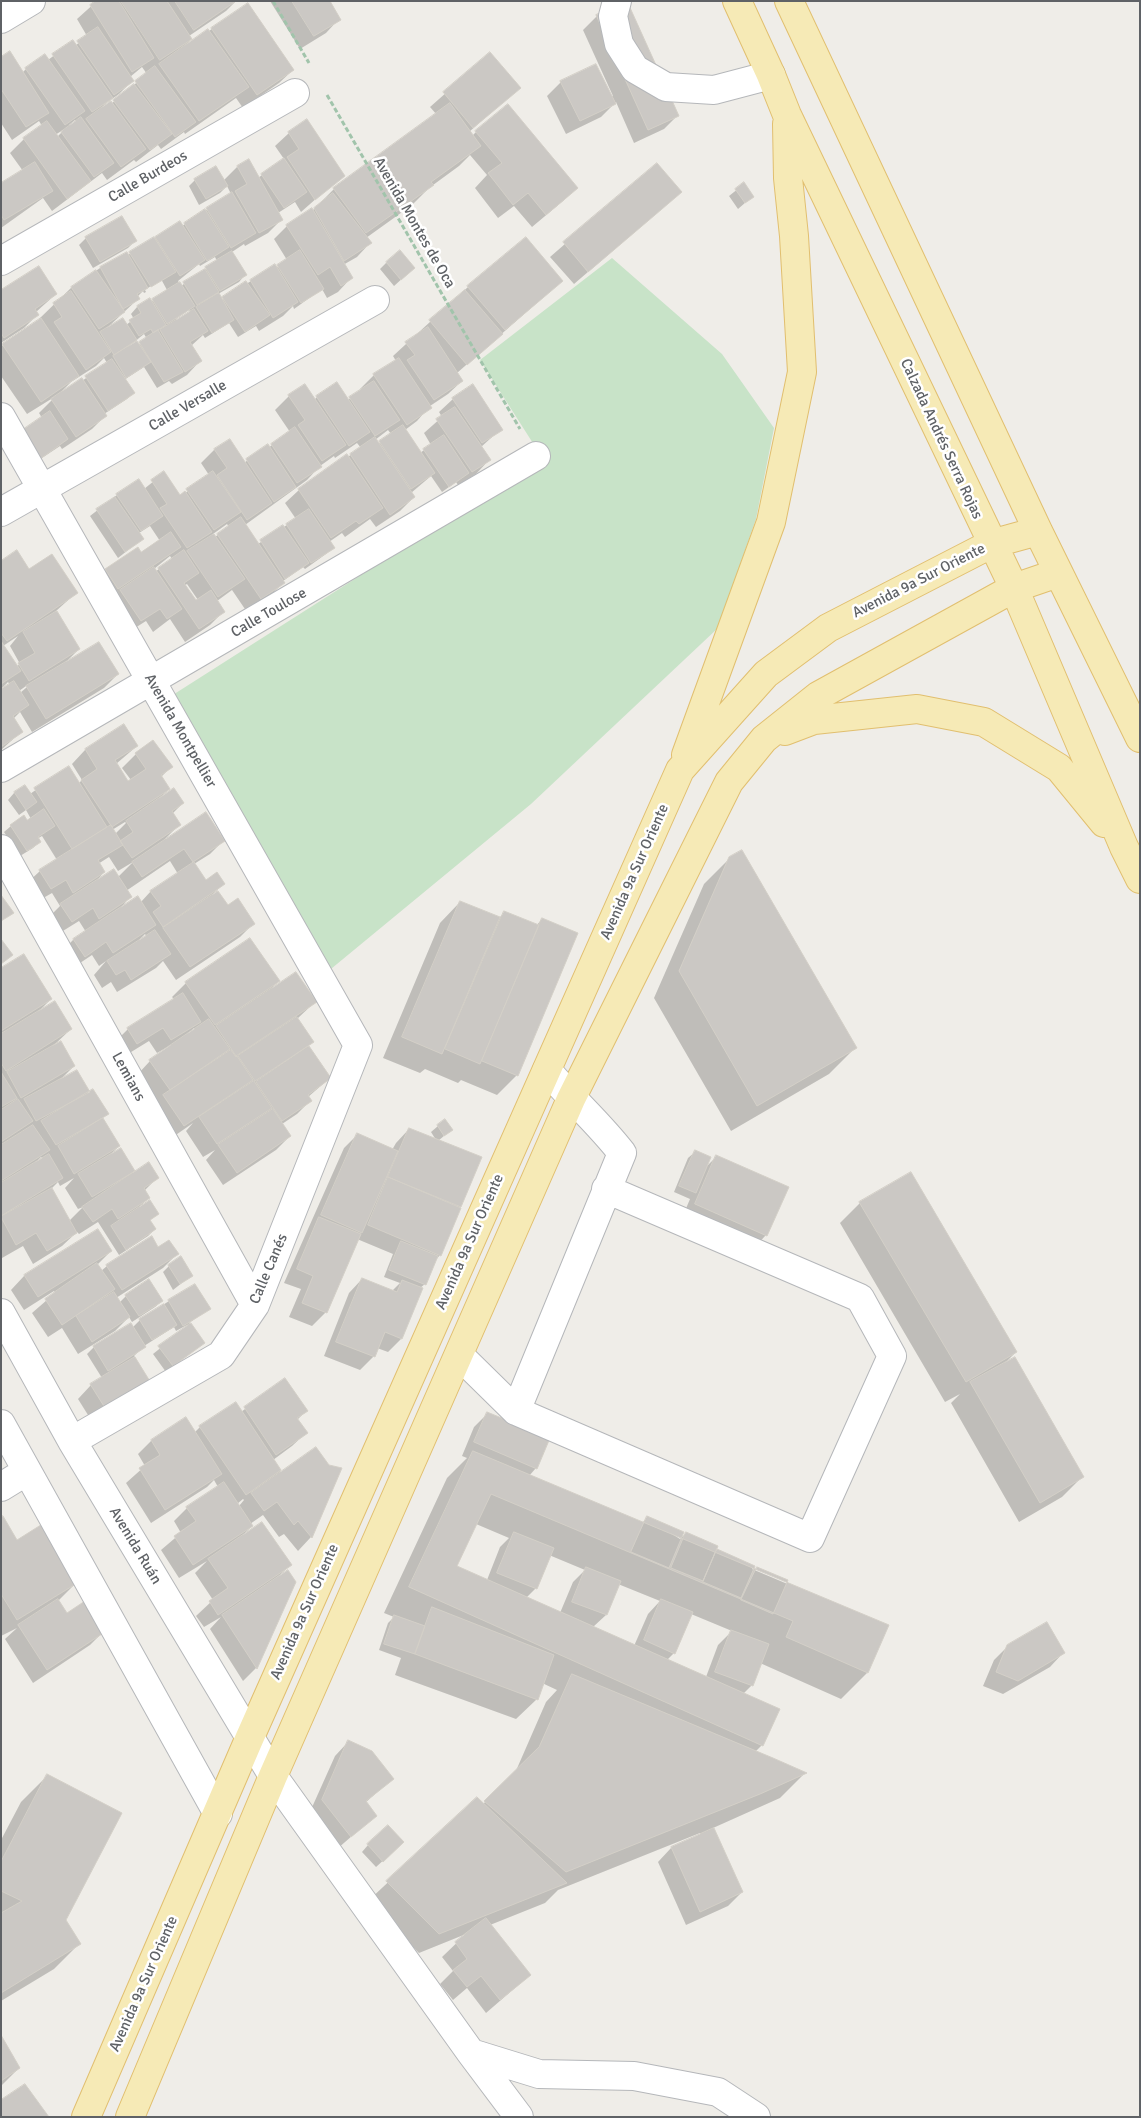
<!DOCTYPE html>
<html>
<head>
<meta charset="utf-8">
<style>
  body { margin:0 }
  #map { position:relative; width:1141px; height:2118px; overflow:hidden; background:#efede8; font-family:Signika,sans-serif }
  canvas { display:block }
  .frame { position:absolute; inset:0; border:2px solid #5f6266; pointer-events:none }
</style>
</head>
<body>
<div id="map">
<canvas width="1141" height="2118"></canvas>
<div class="frame"></div>
</div>
<script>
const ctx = document.querySelector('canvas').getContext('2d');
ctx.lineJoin = 'round';
function fillPath(path, color) { ctx.fillStyle = color; ctx.fill(path, 'evenodd'); }
function stroke(path, color, width, dash) { ctx.strokeStyle = color; ctx.lineWidth = width; ctx.lineCap = dash ? 'butt' : 'round'; ctx.setLineDash(dash || []); ctx.stroke(path); }
function write(font, color, halo, rows, align = 'center') {
  ctx.font = font + ' Signika,sans-serif'; ctx.lineWidth = 5; ctx.setLineDash([]); ctx.textBaseline = 'middle'; ctx.strokeStyle = halo; ctx.fillStyle = color; for (const [text, x, y, turn = 0] of rows) {
    ctx.save(); ctx.translate(x, y); ctx.rotate((+turn || 0) * Math.PI / 180); ctx.textAlign = isNaN(turn) ? turn : align; if (halo) ctx.strokeText(text, 0, 0); ctx.fillText(text, 0, 0); ctx.restore();
  }
}
fillPath(new Path2D(`
  M612 258 722 354 774 428 756 519 718 628 531 804 320 978 168 698 543 459 480 360Z`), '#c8e3c8');
fillPath(new Path2D(`
  M97 1H236L226 11 189 36 191 39 184 48 247 5 293 70 279 83 243 108 236 98 185 134 184 132 161 149 158 145 136 162 134 160 107 180 102 173 52 211 43 198 1 228V184L23 171 10 153 24 139 42 126 39 121 12 140 1 123V58L22 73 26 69 48 60 72 42 75 46 87 36 77 19ZM142 67 147 74 111 104 101 110 105 104 119 94 132 81 130 77ZM75 120 77 122 71 126 69 125ZM63 130V131L57 137 55 135Z
  M270 1H328L339 19 326 33 300 49Z
  M597 16 677 116 664 129 634 143 616 102 601 117 566 134 547 96 561 82 613 96 583 30Z
  M490 54 519 88 469 132 472 136 476 132 577 187 563 201 532 227 514 206 498 218 475 188 487 175 470 155 459 166 429 188 412 205 366 238 370 243 357 257 343 265 351 278 338 292 327 298 322 289 294 309 293 306 283 316 259 331 256 326 238 337 229 323 205 338 203 335 191 346 200 361 187 375 172 384 169 381 157 388 144 367 124 380 133 393 127 399 104 414 105 416 92 429 62 449 60 446 33 464 42 418 39 413 56 396 27 414 1 376V347L3 345 42 320 40 318 71 288 100 268 127 253 128 255 180 222 182 226 231 194 227 186 220 193 199 205 189 186 195 180 223 181 237 167 258 178 284 159 275 146 289 133 343 175 301 212 295 202 278 213 281 220 268 233 245 246 244 244 232 252 245 275 239 282 218 294 221 300 251 281 276 268 287 260 274 239 287 226 312 211 334 189 437 115 430 107ZM215 257 217 261 181 286 178 281 199 264 200 266ZM161 279 167 290 151 302 149 300 137 307 131 314 134 319 126 325 107 328 138 299 137 297 143 291 144 293 146 292 145 290ZM189 310 191 313 177 321 176 319ZM144 334 147 339 138 345 128 347ZM104 358 107 363 82 381 61 392 71 382 96 366Z
  M657 164 681 192 574 284 550 257Z
  M744 184 753 196 738 209 729 196Z
  M86 238 135 241 128 248 93 268 79 245Z
  M386 263 414 268 394 286 380 269Z
  M468 287 547 294 457 373 462 381 448 394 430 406 417 421 405 430 420 453 431 445 424 433 442 417 439 412 453 399 501 429 481 447 489 460 476 474 458 485 456 482 442 492 431 476 411 493 414 497 400 511 376 527 370 519 345 537 342 533 329 542 333 547 326 554 305 569 303 567 283 581 284 582 270 596 247 612 232 590 217 601 224 611 210 625 185 642 170 619 153 632 146 621 127 633 92 584 106 570 138 549 141 554 160 541 150 526 139 533 142 539 118 558 90 516 117 495 144 489 164 473 180 497 209 475 201 463 214 450 229 441 244 463 267 446 268 448 290 432 275 410 289 396 305 386 314 400 317 397 348 400 362 390 360 389 374 375 396 361 393 356ZM388 430 391 434 378 444 375 440ZM357 443 361 448 299 490 285 503 296 519 258 544 245 525 307 480 320 466 334 456 335 458ZM227 524 229 527 215 537 213 534ZM170 556 172 559 155 572 154 569ZM187 584 198 600 195 602 184 586Z
  M1 292 56 294 36 312 38 314 24 328 1 343Z
  M1 563 29 570 76 593 56 611 79 649 66 662 118 674 104 688 32 732 20 712 13 719 21 732 1 750ZM18 636 10 646 20 664 16 667 3 646ZM8 682 10 685 3 689 2 688ZM26 686 27 687 20 693 19 691Z
  M124 726 137 746 116 764 128 783 131 780 122 768 136 754 153 742 171 767 161 777 169 789 159 799 183 803 172 814 179 825 165 839 223 841 210 854 194 864 205 882 223 884 212 895 254 923 240 937 176 980 163 961 156 968 117 992 111 982 102 988 94 975 106 961 99 966 92 955 71 969 60 953 73 940 86 932 79 921 58 934 48 918 60 906 52 893 38 901 26 884 40 871 57 860 42 836 37 839 39 842 33 848 20 856 4 832 11 826 31 819 26 810 19 815 8 800 14 793 25 786 30 794 68 767 78 784 82 780 72 764 85 750ZM125 822 126 823 115 834 112 830ZM109 857 118 871 133 862 118 877 95 883 104 872 98 864ZM170 861 178 874 151 891 140 903 119 910 130 897 126 891ZM145 934 147 937 140 941 139 940Z
  M730 858 855 1048 829 1074 731 1131 654 998 704 884Z
  M460 902 499 918 504 913 536 926 542 919 517 1075 497 1095 461 1080 458 1083 425 1069 420 1073 383 1058 440 923Z
  M250 940 278 981 269 992 315 1002 297 1019 312 1042 308 1046 330 1078 308 1097 310 1101 297 1114 282 1124 290 1136 276 1150 223 1185 206 1160 215 1150 203 1157 186 1131 193 1123 170 1139 137 1075 150 1061 172 1046 171 1045 157 1053 149 1041 123 1057 115 1042 128 1029 175 1000 172 997 186 983ZM194 1028 196 1030 186 1035Z
  M1 970 51 999 37 1013 71 1029 53 1046 74 1066 60 1080 89 1093 107 1114 102 1118 119 1146 110 1155 121 1150 134 1174 157 1178 144 1191 149 1198 139 1207 158 1214 149 1221 155 1229 148 1236 119 1255 98 1222 79 1234 77 1232 62 1246 33 1264 23 1246 2 1258 1 1256ZM41 1157 43 1159 35 1163ZM74 1178 65 1188 78 1209 83 1207 69 1221 51 1189 58 1182 60 1186Z
  M438 1126 451 1130 438 1141 460 1206 440 1255 435 1261 425 1284 420 1288 401 1339 388 1352 377 1348 374 1356 360 1370 324 1356 349 1293 362 1279 392 1291 400 1283 384 1277 393 1254 357 1239 326 1312 312 1326 289 1317 301 1289 284 1283 344 1148 357 1135 392 1150 396 1143 409 1129 436 1140 431 1132Z
  M695 1152 705 1168 716 1157 766 1235 753 1249 682 1218 690 1199 674 1192 688 1158Z
  M860 1203 1016 1352 1005 1363 1082 1477 1062 1497 1019 1522 951 1403 960 1394 945 1402 840 1223Z
  M98 1231 111 1251 97 1265 101 1271 107 1266 157 1248 177 1254 163 1268 116 1298 119 1303 126 1296 162 1301 155 1307 132 1322 129 1317 115 1331 78 1354 62 1328 48 1337 32 1313 55 1293 54 1291 24 1310 11 1290 24 1276Z
  M169 1266 192 1275 173 1290 163 1272Z
  M169 1301 209 1309 189 1323 204 1343 166 1372 153 1354 188 1326 187 1325 176 1331 174 1327 144 1346 134 1356 150 1382 93 1423 78 1399 91 1385 102 1378 87 1354 94 1347 131 1325 133 1327 140 1320Z
  M285 1379 306 1411 297 1420 306 1433 292 1446 273 1460 281 1473 329 1466 341 1469 311 1537 298 1551 284 1534 279 1537 263 1515 250 1524 252 1526 243 1535 290 1565 279 1576 256 1668 243 1681 210 1629 221 1617 204 1627 196 1616 213 1600 195 1573 207 1561 179 1578 161 1550 181 1533 174 1521 187 1508 218 1487 214 1480 207 1487 151 1523 126 1483 145 1466 138 1454 151 1441 186 1418 195 1432 200 1427 241 1412ZM243 1499 244 1500 239 1506 237 1504Z
  M488 1413 536 1468 529 1476 642 1523 647 1518 680 1539 686 1533 715 1550 754 1566 752 1569 887 1626 867 1673 841 1699 760 1663 752 1685 743 1694 762 1745 755 1752 805 1773 780 1798 713 1828 742 1892 728 1906 686 1925 658 1862 671 1848 700 1835V1833L558 1890 545 1903 490 1925 530 1975 486 2013 467 1988 453 2000 440 1984 453 1971 442 1957 466 1934 419 1953 367 1902 477 1799 482 1805 515 1773 546 1702 557 1690 542 1683 537 1699 516 1719 395 1675 401 1658 379 1650 388 1623 394 1617 384 1613 447 1478 467 1458 462 1456 474 1427ZM476 1524 509 1538 500 1547 487 1580 456 1567ZM549 1555 585 1570 573 1582 560 1613 526 1598 536 1588ZM618 1584 660 1601 648 1614 634 1646 593 1627 606 1615ZM691 1614 732 1631 718 1645 706 1677 667 1660 674 1653Z
  M1 1518 17 1541 77 1582 58 1601 67 1614 104 1631 90 1645 33 1683 5 1639 17 1628 1 1636Z
  M1008 1646 1063 1653 1050 1667 1003 1694 983 1686 994 1660Z
  M348 1742 392 1779 365 1803 375 1816 337 1849 309 1814 335 1756Z
  M47 1776 65 1920 79 1944 54 1969 1 2001V1840L21 1802Z
  M368 1845 396 1849 376 1867 362 1852Z
  M1 2038 19 2068 1 2086Z`), '#0003');
const building = new Path2D(`
  M95 1H119L154 58 132 72 90 5Z
  M121 1H167L192 39 160 60Z
  M175 1H236L194 30Z
  M292 1H330L341 20 314 36Z
  M627 1 679 116 648 130 596 15Z
  M248 3 294 70 257 95 211 28Z
  M98 27 134 81 114 95 77 41Z
  M208 29 249 87 199 121 159 64Z
  M73 40 113 98 92 112 52 54Z
  M10 51 49 113 26 127 1 89V57Z
  M490 52 521 88 473 128 443 92Z
  M45 54 85 111 65 125 25 68Z
  M596 64 616 104 580 121 560 81Z
  M155 66 196 122 175 137 135 81Z
  M134 84 172 134 150 150 113 100Z
  M111 101 146 149 121 167 86 119Z
  M450 103 481 146 431 182 434 185 366 233 333 188Z
  M508 104 578 188 546 215 528 193 513 205 488 173 502 163 475 131Z
  M81 117 114 163 94 177 61 132Z
  M307 119 345 176 315 200 287 157 299 149 288 132Z
  M47 121 91 181 67 199 23 138Z
  M284 158 307 192 284 208 261 174Z
  M249 159 283 220 259 233 235 191 247 184 237 166Z
  M35 162 53 191 4 220 1 215V183Z
  M657 163 682 192 588 272 563 242Z
  M216 166 228 186 206 199 194 179Z
  M744 182 754 197 745 203 735 189Z
  M232 192 256 233 231 248 206 208Z
  M333 193 372 243 344 261 314 208Z
  M312 208 353 278 341 286 330 267 318 275 286 225Z
  M205 209 229 247 207 261 184 223Z
  M122 216 137 241 100 262 85 237Z
  M180 221 205 260 180 276 155 237Z
  M154 237 176 272 151 287 129 252Z
  M526 237 563 281 505 330 467 286Z
  M300 250 324 289 301 303 277 265Z
  M400 250 415 268 401 280 386 262Z
  M232 251 247 275 220 291 205 267Z
  M127 252 148 288 137 294 140 299 123 309 100 267Z
  M275 264 298 302 273 318 250 280Z
  M39 266 57 294 35 309 39 315 4 338 1 333V290Z
  M205 269 219 292 197 305 183 282Z
  M96 270 125 312 99 329 71 287Z
  M246 281 270 315 245 332 222 297Z
  M180 282 195 306 167 324 152 299Z
  M465 290 503 334 467 365 429 320Z
  M71 291 111 352 86 370 54 322 62 317 53 303Z
  M219 293 234 320 212 333 196 307Z
  M150 298 166 325 153 333 151 329 139 336 129 320 141 313 137 306Z
  M194 309 208 331 190 342 202 361 185 372 160 330Z
  M41 318 79 376 41 402 2 344Z
  M123 318 137 340 114 355 100 332Z
  M428 327 463 381 434 400 407 360 415 355 405 342Z
  M158 330 183 372 164 382 139 342Z
  M137 341 151 362 126 378 113 356Z
  M399 358 432 408 407 425 373 374Z
  M112 359 135 393 108 411 85 376Z
  M82 378 107 416 76 437 51 399Z
  M374 381 400 420 375 436 349 397Z
  M337 382 370 432 349 446 316 396Z
  M305 384 346 445 322 461 298 425 305 420 288 395Z
  M473 384 503 430 482 443 452 398Z
  M455 407 491 460 472 472 436 419Z
  M50 411 68 439 40 459 21 431Z
  M403 425 435 473 411 489 379 441Z
  M295 427 322 467 297 483 271 444Z
  M444 435 469 473 449 487 423 449Z
  M375 437 415 497 390 515 350 454Z
  M230 439 272 503 247 520 217 475 227 468 214 449Z
  M268 444 296 487 274 502 246 459Z
  M347 454 383 508 359 524 356 521 331 538 298 489Z
  M164 471 180 495 185 491 212 532 187 548 160 508 167 504 151 480Z
  M213 471 241 512 214 530 186 489Z
  M139 479 163 516 141 531 116 494Z
  M115 497 144 539 125 552 96 509Z
  M309 509 335 548 311 563 286 524Z
  M241 517 285 583 261 599 217 534Z
  M283 525 309 563 285 579 260 540Z
  M171 532 181 547 118 589 105 569 138 547 141 552Z
  M214 534 245 579 218 597 187 551Z
  M17 550 29 569 52 554 78 593 7 641 1 633V561Z
  M184 550 199 573 184 583 196 600 211 590 225 612 199 629 158 568Z
  M154 567 182 609 167 619 160 609 141 621 120 590Z
  M57 611 80 649 29 681 18 663 35 653 23 632Z
  M1 641 21 671 1 684Z
  M99 642 119 674 46 719 26 686Z
  M14 681 29 705 13 716 23 732 1 747V689Z
  M124 724 138 746 115 760 128 781 146 769 135 753 153 740 173 767 161 775 170 789 112 827 81 780 97 769 85 749Z
  M69 766 107 827 72 849 34 788Z
  M25 785 37 802 26 810 14 792Z
  M174 788 184 803 172 811 181 825 132 858 120 841 133 832 126 821Z
  M44 809 55 826 38 837 41 842 27 851 10 825 24 815 27 820Z
  M206 812 225 841 193 862 184 849 142 877 132 862Z
  M111 825 123 845 98 860 105 872 73 893 66 880 51 889 39 870Z
  M742 850 857 1048 757 1106 679 971 729 857Z
  M194 862 206 880 217 872 225 884 163 927 153 912 161 906 150 891Z
  M114 869 132 897 99 919 93 908 72 922 60 904Z
  M218 891 228 905 238 898 255 924 190 967 163 928Z
  M1 895 14 913 1 921Z
  M138 896 156 925 113 953 106 942 85 957 73 939Z
  M460 901 500 917 442 1054 402 1037Z
  M504 911 539 925 480 1064 445 1049Z
  M542 918 578 933 518 1076 482 1061Z
  M155 930 171 954 131 980 125 970 116 975 107 961Z
  M250 938 280 981 215 1025 185 982Z
  M1 939 13 955 1 964Z
  M24 954 52 999 1 1031V968Z
  M296 972 317 1002 236 1056 216 1026Z
  M183 993 201 1022 171 1040 163 1028 137 1044 127 1028Z
  M55 1001 72 1029 6 1071 1 1063V1034Z
  M297 1017 314 1042 255 1081 238 1056Z
  M209 1019 230 1049 170 1090 149 1060Z
  M61 1041 75 1066 21 1098 7 1072Z
  M309 1046 331 1078 308 1095 312 1101 282 1121 256 1082Z
  M231 1050 236 1057 237 1056 253 1080 184 1126 163 1095Z
  M77 1070 90 1092 36 1121 24 1099Z
  M1 1072 17 1098 1 1107Z
  M254 1081 272 1108 217 1144 199 1117Z
  M93 1089 109 1114 56 1145 41 1121Z
  M18 1099 33 1121 1 1142V1110Z
  M273 1109 291 1136 237 1173 218 1145Z
  M103 1118 120 1146 74 1174 58 1146Z
  M445 1119 453 1130 444 1136 437 1125Z
  M33 1125 50 1150 1 1181V1145Z
  M409 1128 482 1157 461 1207 388 1177Z
  M357 1133 398 1151 362 1233 321 1215Z
  M121 1148 135 1171 92 1197 78 1174Z
  M695 1150 711 1157 696 1193 679 1186Z
  M49 1154 63 1178 1 1216V1183Z
  M716 1155 789 1187 767 1236 695 1204Z
  M149 1162 159 1178 144 1188 150 1198 118 1219 112 1209 93 1222 82 1207Z
  M911 1172 1017 1352 966 1382 859 1202Z
  M388 1177 461 1208 441 1256 368 1225Z
  M52 1188 77 1233 47 1251 36 1233 16 1245 1 1217Z
  M150 1200 159 1214 150 1220 156 1229 126 1250 111 1226Z
  M319 1217 361 1234 327 1313 302 1303 313 1276 297 1269Z
  M98 1229 112 1251 38 1297 24 1275Z
  M152 1236 158 1247 169 1240 179 1254 122 1290 106 1265Z
  M401 1241 438 1256 426 1285 389 1270Z
  M181 1256 193 1276 180 1284 168 1265Z
  M97 1263 115 1289 62 1325 45 1299Z
  M362 1278 397 1292 402 1280 423 1288 402 1339 385 1332 375 1357 336 1342Z
  M149 1279 163 1301 139 1316 125 1295Z
  M195 1284 211 1309 183 1326 168 1300Z
  M114 1292 130 1317 92 1342 76 1316Z
  M164 1304 177 1325 152 1340 139 1319Z
  M131 1323 146 1347 108 1371 93 1346Z
  M191 1323 205 1343 173 1366 158 1346Z
  M135 1357 151 1383 107 1411 90 1384Z
  M1015 1357 1084 1477 1040 1503 970 1382Z
  M285 1378 308 1411 297 1418 308 1433 276 1455 244 1407Z
  M236 1402 281 1470 246 1495 199 1426Z
  M487 1412 550 1438 537 1469 474 1442Z
  M186 1417 222 1474 165 1510 139 1468 160 1455 151 1440Z
  M316 1447 329 1465 342 1468 312 1538 298 1521 294 1525 277 1502 264 1511 251 1493Z
  M473 1451 889 1625 868 1673 786 1637 793 1621 491 1494 457 1566 780 1709 763 1746 409 1587Z
  M224 1482 253 1526 193 1565 174 1536 196 1521 186 1507Z
  M3 1516 17 1540 44 1523 79 1582 17 1620 1 1594V1517Z
  M647 1516 684 1532 669 1568 631 1552Z
  M262 1522 292 1565 218 1615 209 1601 228 1588 208 1559Z
  M514 1532 554 1548 537 1589 497 1573Z
  M686 1532 718 1546 703 1581 671 1568Z
  M717 1549 755 1566 741 1598 703 1582Z
  M586 1567 621 1581 607 1615 572 1602Z
  M757 1567 788 1580 773 1614 741 1600Z
  M288 1570 296 1582 257 1669 222 1615Z
  M58 1599 67 1613 85 1601 105 1632 47 1670 18 1625Z
  M661 1599 693 1612 675 1654 644 1640Z
  M432 1607 554 1655 538 1700 415 1654Z
  M394 1615 425 1626 415 1654 384 1644Z
  M1047 1622 1065 1653 1018 1681 996 1672 1007 1645Z
  M731 1630 769 1644 753 1686 715 1672Z
  M572 1674 773 1758 807 1773 760 1794 566 1872 484 1801 539 1747Z
  M348 1740 372 1751 394 1779 366 1801 377 1816 351 1837 322 1800Z
  M47 1774 122 1813 66 1920 81 1944 1 1993V1913L22 1901 1 1891V1862Z
  M477 1797 567 1883 439 1934 386 1881Z
  M388 1825 404 1842 383 1862 367 1844Z
  M714 1828 743 1892 700 1912 671 1847Z
  M486 1918 531 1975 500 2000 481 1976 467 1987 453 1970 467 1959 455 1942Z
  M1 2035 20 2068 1 2081Z
  M25 2084 49 2117H1V2100Z`);
fillPath(building, '#cbc8c4');
stroke(building, '#d3cfc7', 1);
const minor = new Path2D(`
  M617 1 613 16 619 44 635 69 666 87 714 90 771 75
  M1 19 31 1
  M1 261 295 93
  M1 417 358 1045 255 1305 221 1355 72 1441
  M1 512 375 300
  M1 768 536 456
  M1 849 255 1305
  M1 1313 72 1441 273 1776 471 2053 539 2074 634 2076 718 2092 756 2117
  M459 1355 516 1411 810 1538 892 1356 860 1298 606 1189
  M516 1411 622 1153C599 1123 571 1099 547 1070
  M1 1424 218 1814
  M1 1487 27 1471
  M471 2053 519 2117`);
const major = new Path2D(`
  M737 1 771 75 787 115 1014 588 1124 847 1140 879
  M789 1 1038 531 1140 738
  M785 731 814 720 917 709 984 722 1059 768 1104 823
  M686 755 771 522 802 372 794 236 788 178 787 124
  M86 2117 250 1737 680 770 766 674 828 628 991 544 1038 531
  M130 2117 273 1776 571 1099 729 782 764 739 818 696 1014 588 1058 573`);
stroke(minor, '#b5b7ba', 30);
stroke(major, '#e1bf6f', 30);
stroke(new Path2D(`
  M273 1 309 63
  M327 95 520 429`), '#a1c4ab', 3, [5, 2.5]);
stroke(minor, '#fff', 28);
stroke(major, '#f6eab6', 28);
write('15px', '#5f6266', '#fff', [
  ["Calle Burdeos",148,177,-30],
  ["Avenida Montes de Oca",414,223,60],
  ["Calle Versalle",188,406,-30],
  ["Calzada Andrés Serra Rojas",941,439,65],
  ["Avenida 9a Sur Oriente",919,581,-27],
  ["Calle Toulose",269,613,-30],
  ["Avenida Montpellier",180,731,60],
  ["Avenida 9a Sur Oriente",635,872,-66],
  ["Lemians",128,1077,61],
  ["Avenida 9a Sur Oriente",470,1242,-66],
  ["Calle Canés",269,1269,-67],
  ["Avenida Ruán",135,1546,59],
  ["Avenida 9a Sur Oriente",305,1612,-66],
  ["Avenida 9a Sur Oriente",144,1984,-66]
]);
</script>
</body>
</html>
